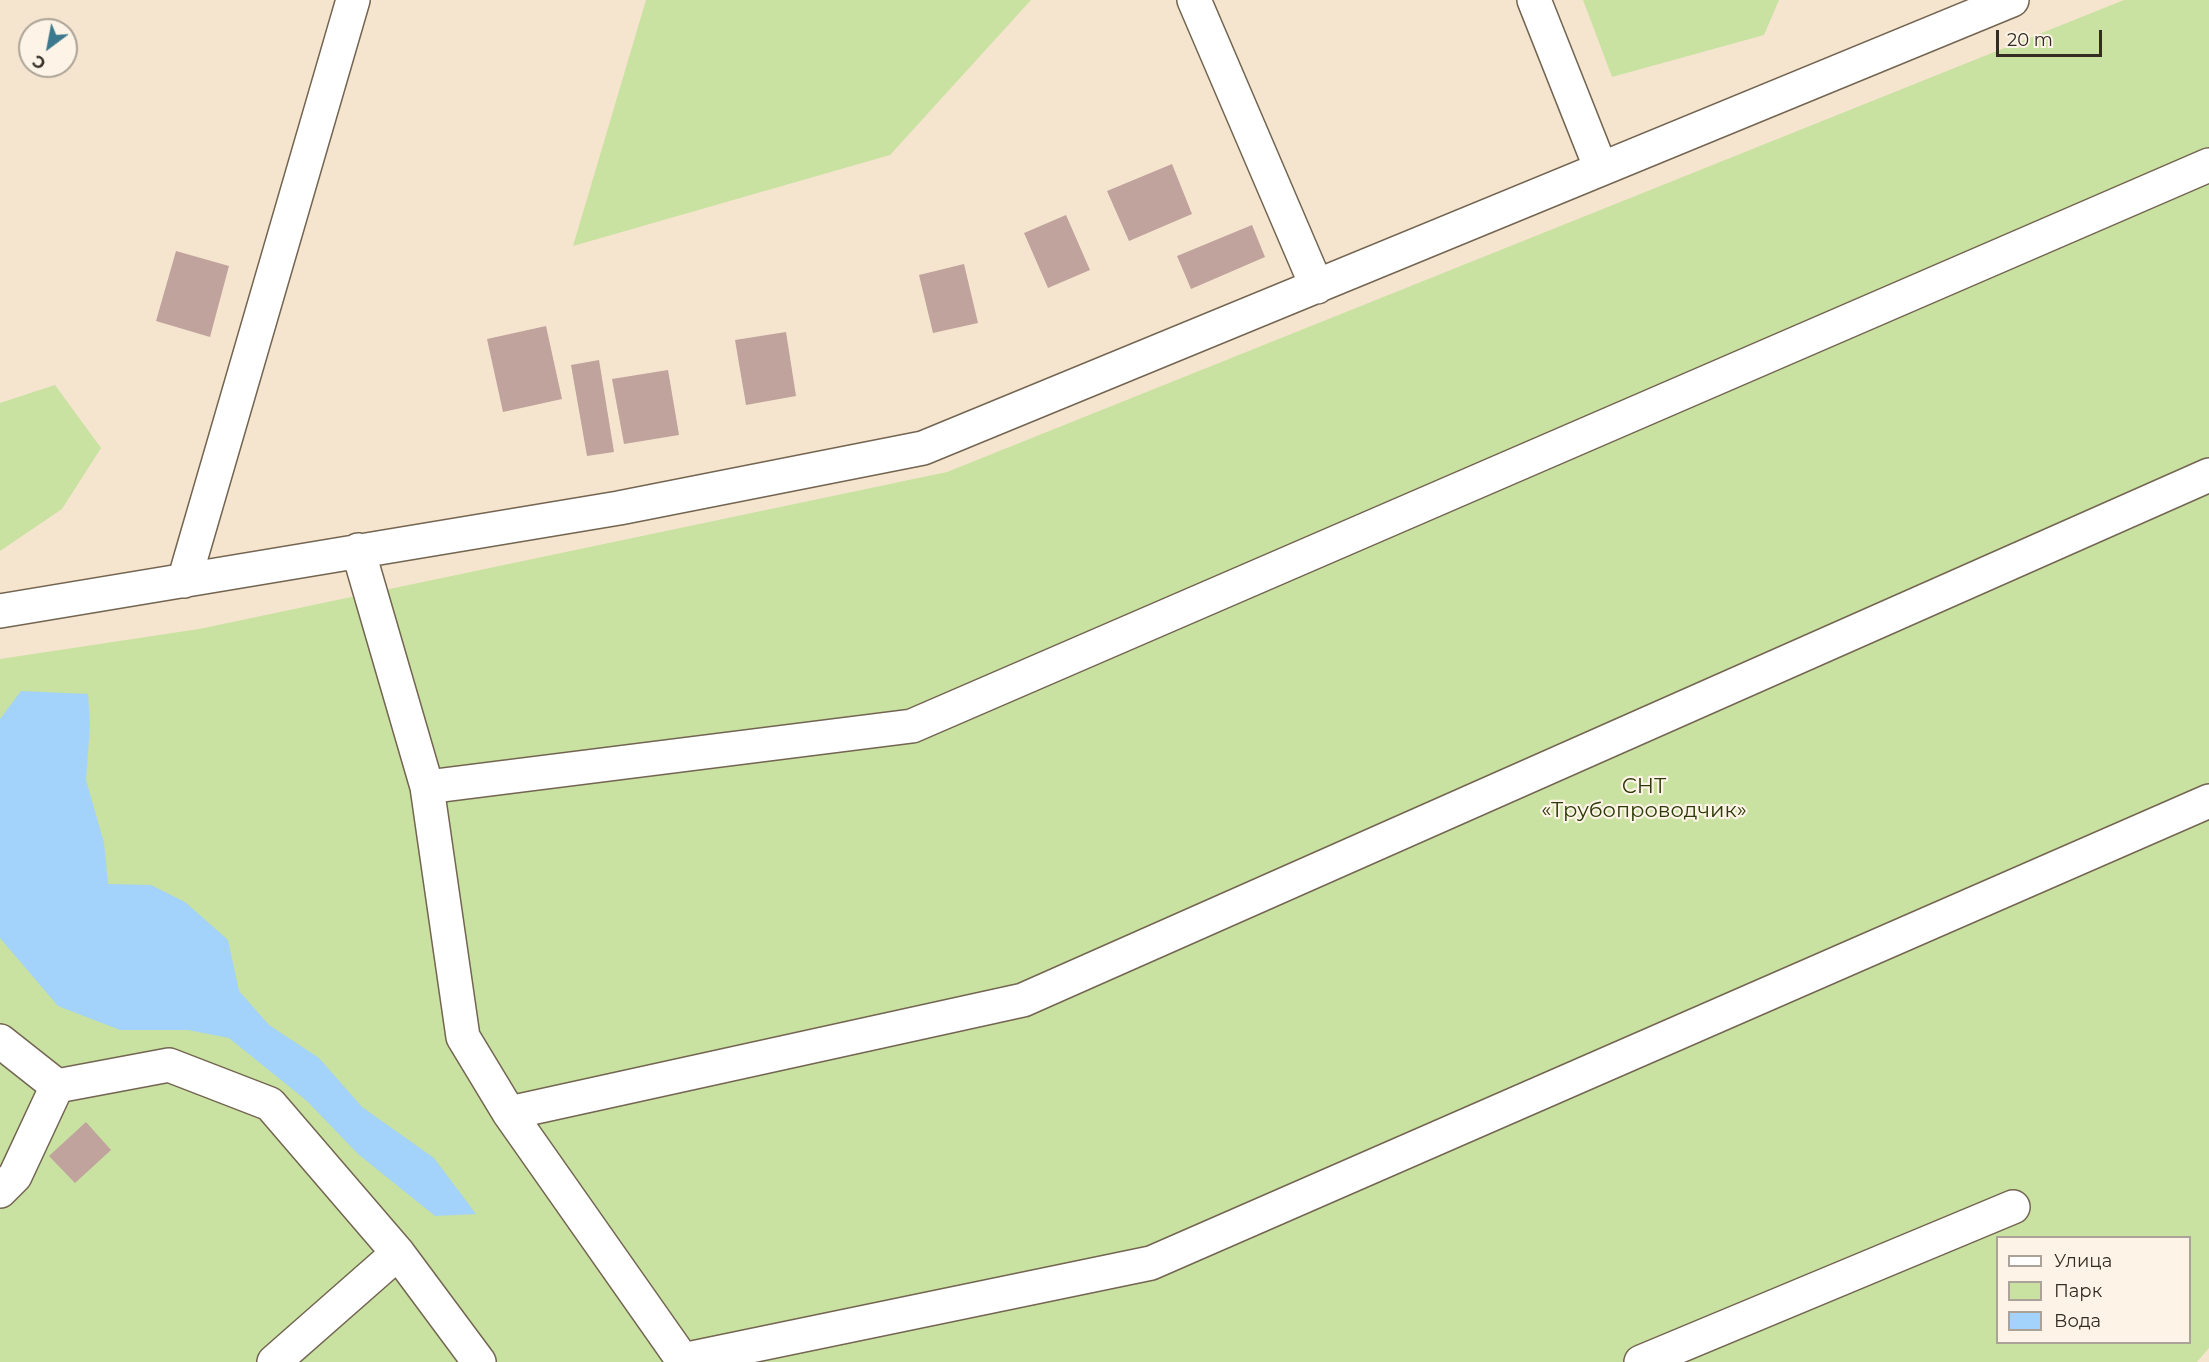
<!DOCTYPE html>
<html>
<head>
<meta charset="utf-8">
<style>
  body { margin:0 }
  #map { position:relative; width:2209px; height:1362px; overflow:hidden; background:#f5e5cf; font-family:Montserrat,sans-serif }
  canvas { display:block }
  .legend { position:absolute; left:1996px; top:1236px; width:195px; height:108px; box-sizing:border-box; background:#fdf3e6; border:2px solid #aca398; margin:0; padding:8px 10px; list-style:none; font-size:18px; color:#322c24 }
  .legend li { display:flex; align-items:center; gap:12px; height:30px }
  .legend b { width:30px; border:2px solid #aca398 }
  .north { position:absolute; left:18px; top:18px; width:60px; height:60px; box-sizing:border-box; background:#fdf3e6; border:2px solid #aca398; border-radius:50%; rotate:212deg; font-size:16px; font-weight:700; line-height:24px; text-align:center; color:#322c24 }
  .north::after { content:''; display:block; margin:auto; width:21px; height:27px; background:#3b798e; clip-path:polygon(50% 0,100% 100%,50% 72%,0 100%) }
  .scale { position:absolute; left:1996px; top:30px; width:106px; height:27px; box-sizing:border-box; border:3px solid #322c24; border-top:0; padding-left:8px; font-size:18px; line-height:21px; white-space:nowrap; color:#322c24; -webkit-text-stroke:4px #fdf3e6; paint-order:stroke }
</style>
</head>
<body>
<div id="map">
<canvas width="2209" height="1362"></canvas>
<ul class="legend">
<li><b style="height:8px;background:#fff"></b>Улица</li>
<li><b style="height:16px;background:#c9e1a1"></b>Парк</li>
<li><b style="height:16px;background:#a3d3fa"></b>Вода</li>
</ul>
<div class="north">С</div>
<div class="scale">20 m</div>
</div>
<script>
const ctx = document.querySelector('canvas').getContext('2d');
ctx.lineJoin = 'round';
function fillPath(path, color) { ctx.fillStyle = color; ctx.fill(path, 'evenodd'); }
function stroke(path, color, width, dash) { ctx.strokeStyle = color; ctx.lineWidth = width; ctx.lineCap = dash ? 'butt' : 'round'; ctx.setLineDash(dash || []); ctx.stroke(path); }
function write(font, color, halo, rows, align = 'center') {
  ctx.font = font + ' Montserrat,sans-serif'; ctx.lineWidth = 4.5; ctx.setLineDash([]); ctx.textBaseline = 'middle'; ctx.strokeStyle = halo; ctx.fillStyle = color; for (const [text, x, y, turn = 0] of rows) {
    ctx.save(); ctx.translate(x, y); ctx.rotate((+turn || 0) * Math.PI / 180); ctx.textAlign = isNaN(turn) ? turn : align; if (halo) ctx.strokeText(text, 0, 0); ctx.fillText(text, 0, 0); ctx.restore();
  }
}
fillPath(new Path2D(`
  M646 0H1031L890 155 573 246Z
  M1583 0H1779L1764 35 1612 77Z
  M2124 0H2209V1348L2197 1362H0V659L199 629 947 472ZM1998 1238H2190V1342H1998Z
  M55 385 101 448 62 509 0 551V403Z`), '#c9e1a1');
fillPath(new Path2D(`
  M21 691 88 694 90 725 86 780 104 843 108 884 151 885 185 902 228 940 239 991 269 1025 319 1058 362 1107 434 1158 476 1214 435 1216 358 1154 307 1101 229 1038 188 1030H120L58 1006 0 938V719Z`), '#a3d3fa');
fillPath(new Path2D(`
  M1172 164 1192 214 1129 241 1107 191Z
  M1066 215 1090 270 1048 288 1024 233Z
  M1252 225 1265 257 1191 289 1177 256Z
  M176 251 229 266 210 337 156 321Z
  M964 264 978 323 933 333 919 275Z
  M546 326 562 399 503 412 487 339Z
  M786 332 796 396 746 405 735 340Z
  M599 360 614 452 587 456 571 365Z
  M668 370 679 435 624 444 612 379Z
  M86 1122 111 1150 75 1183 49 1156Z`), '#bfa39c');
const minor = new Path2D(`
  M1194 0 1317 287
  M1534 0 1601 169
  M358 550 427 787 463 1037 509 1113 684 1362
  M184 581 353 0
  M0 611 619 508 923 448 2012 0
  M427 787 912 726 2209 165
  M0 1041 57 1086 169 1065 270 1104 398 1253 479 1362
  M509 1113 1023 1000 2209 475
  M0 1191 15 1176 57 1086
  M683 1360 1151 1263 2209 801
  M274 1362 398 1253
  M1641 1362 2013 1207`);
stroke(minor, '#736551', 36);
stroke(minor, '#fff', 33);
write('21px', '#2c3b08', '#fdf3e6', [
  ["СНТ",1644,787],
  ["«Трубопроводчик»",1644,811]
]);
</script>
</body>
</html>
